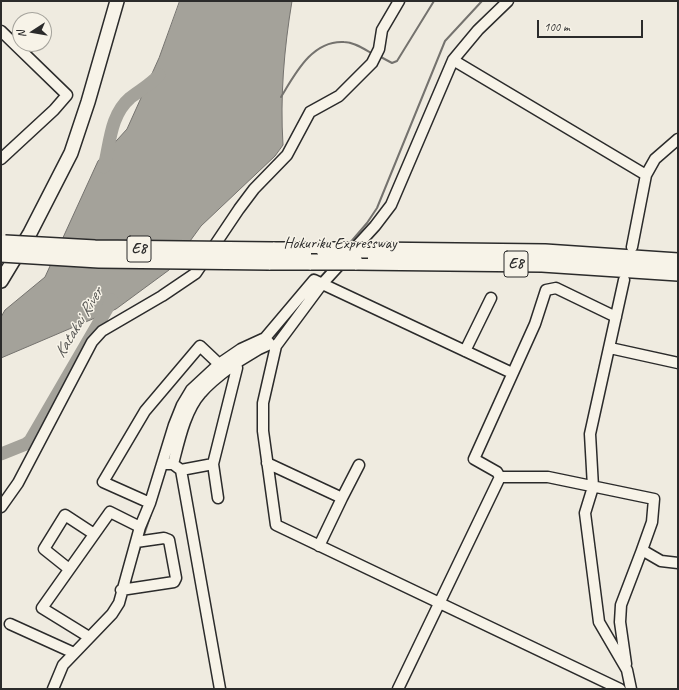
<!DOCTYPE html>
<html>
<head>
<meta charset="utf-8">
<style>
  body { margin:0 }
  #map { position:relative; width:679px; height:690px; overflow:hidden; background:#efebe0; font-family:Caveat,sans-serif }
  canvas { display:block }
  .frame { position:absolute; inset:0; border:2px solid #2b2b2b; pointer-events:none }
  .north { position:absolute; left:12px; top:12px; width:40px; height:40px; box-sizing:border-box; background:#f7f3e8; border:1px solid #a5a39c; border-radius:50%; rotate:258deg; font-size:11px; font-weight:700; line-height:16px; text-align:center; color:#2b2b2b }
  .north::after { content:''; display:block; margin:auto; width:14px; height:18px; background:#2b2b2b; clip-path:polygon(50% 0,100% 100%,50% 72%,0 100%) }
  .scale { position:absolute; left:537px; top:20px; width:106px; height:18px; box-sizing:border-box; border:2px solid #2b2b2b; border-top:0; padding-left:5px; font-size:12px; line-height:14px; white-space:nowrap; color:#2b2b2b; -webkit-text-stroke:3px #f7f3e8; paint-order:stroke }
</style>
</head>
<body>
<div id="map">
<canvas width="679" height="690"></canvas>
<div class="frame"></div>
<div class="north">N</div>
<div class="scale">100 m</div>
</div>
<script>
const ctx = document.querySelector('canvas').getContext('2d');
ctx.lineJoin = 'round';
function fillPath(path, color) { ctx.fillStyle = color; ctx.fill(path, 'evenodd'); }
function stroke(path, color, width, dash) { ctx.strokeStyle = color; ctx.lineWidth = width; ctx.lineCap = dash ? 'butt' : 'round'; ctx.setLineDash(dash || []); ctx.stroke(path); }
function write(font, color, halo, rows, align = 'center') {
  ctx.font = font + ' Caveat,sans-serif'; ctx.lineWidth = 3; ctx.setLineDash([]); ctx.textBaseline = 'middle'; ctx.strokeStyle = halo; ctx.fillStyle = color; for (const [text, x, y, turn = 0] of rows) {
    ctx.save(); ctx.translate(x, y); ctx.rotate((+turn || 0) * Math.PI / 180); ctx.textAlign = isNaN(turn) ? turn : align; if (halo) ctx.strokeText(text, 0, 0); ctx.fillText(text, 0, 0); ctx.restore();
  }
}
const water = new Path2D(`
  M180 1H292C284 49 280 97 283 145L275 156 201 226 169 270 116 309 1 358V317L5 310 45 277 98 161 127 129 159 58Z`);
fillPath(water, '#a4a29a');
stroke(water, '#74726e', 1);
stroke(new Path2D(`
  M379 56 392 63 397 61 434 1
  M281 97C295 74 312 40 344 42 354 42 364 49 373 54
  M349 244 367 223 377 208 445 41 482 1
  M319 279 328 269
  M271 338 275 335 302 302
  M143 538 151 514
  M138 554 141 545`), '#74726e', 2);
stroke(new Path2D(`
  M104 167C110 144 110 115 130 98 140 90 150 85 159 75
  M1 454 26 444 30 441 112 300`), '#a4a29a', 13);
const minor = new Path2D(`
  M508 1 478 30 453 60 391 205 375 226 322 284 276 346 263 403V431L276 525 620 689
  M1 31 67 95 54 110 1 159
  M453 60 646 175
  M632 247 646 175 655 159 678 139
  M624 280 590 434 593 487 585 513 599 622 627 670 631 689
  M610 348 678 363
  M465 351 491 298
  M236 363 259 349 270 344 265 338
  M267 463 342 498 319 546
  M162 464H173L181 470 220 689
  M173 464C179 441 185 411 201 393 211 381 224 372 236 363L237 368 213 464
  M181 470 213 464 218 498
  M500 477 497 472 474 459 535 324 546 290 556 288 616 317
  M500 477H548L654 499 652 522 642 550 661 561 678 563
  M342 498 359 465
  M150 503 103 482 145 411 200 346 219 364
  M1 507 18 483 92 342 102 331 162 296 196 273 239 209 254 189 287 155 310 112 339 96 372 63 379 49 382 30 399 1
  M69 569 44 549 65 515 94 534
  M121 590 174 582 176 578 169 540 164 538 136 542
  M10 624 74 653
  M89 637 42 608 110 512 140 527
  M626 664 620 622 621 605 642 550
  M53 689 63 665 112 614 119 603 140 527 150 503 174 425 182 405 191 390 219 364 241 349 265 338 314 280 512 373
  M398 689 500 477`);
const major = new Path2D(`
  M1 281 30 233 71 153 88 102 117 1`);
const highway = new Path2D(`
  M273 250H324
  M368 250 545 252 678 261
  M269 262H311
  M355 262 542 264 678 273`);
stroke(minor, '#2b2b2b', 13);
stroke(major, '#2b2b2b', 16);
stroke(highway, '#2b2b2b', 18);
stroke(minor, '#f7f3e8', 10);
stroke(major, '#f7f3e8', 13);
stroke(highway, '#f7f3e8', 15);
const highwayBridge = new Path2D(`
  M5 243 95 248 273 250
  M324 250H368
  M1 254 99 260 269 262
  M311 262H355`);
stroke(highwayBridge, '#2b2b2b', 18, []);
stroke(highwayBridge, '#f7f3e8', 15);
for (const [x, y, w] of [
  [139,249,24],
  [516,264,24]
]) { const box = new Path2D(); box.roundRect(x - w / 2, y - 13, w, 26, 3); ctx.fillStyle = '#f7f3e8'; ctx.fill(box); stroke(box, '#2b2b2b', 1); }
write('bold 15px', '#2b2b2b', null, [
  ["E8",139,249],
  ["E8",516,264]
]);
write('16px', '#2b2b2b', '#f7f3e8', [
  ["Hokuriku Expressway",340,244]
]);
write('italic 17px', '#555552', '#f7f3e8', [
  ["Katakai River",79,323,-59]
]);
</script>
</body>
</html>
